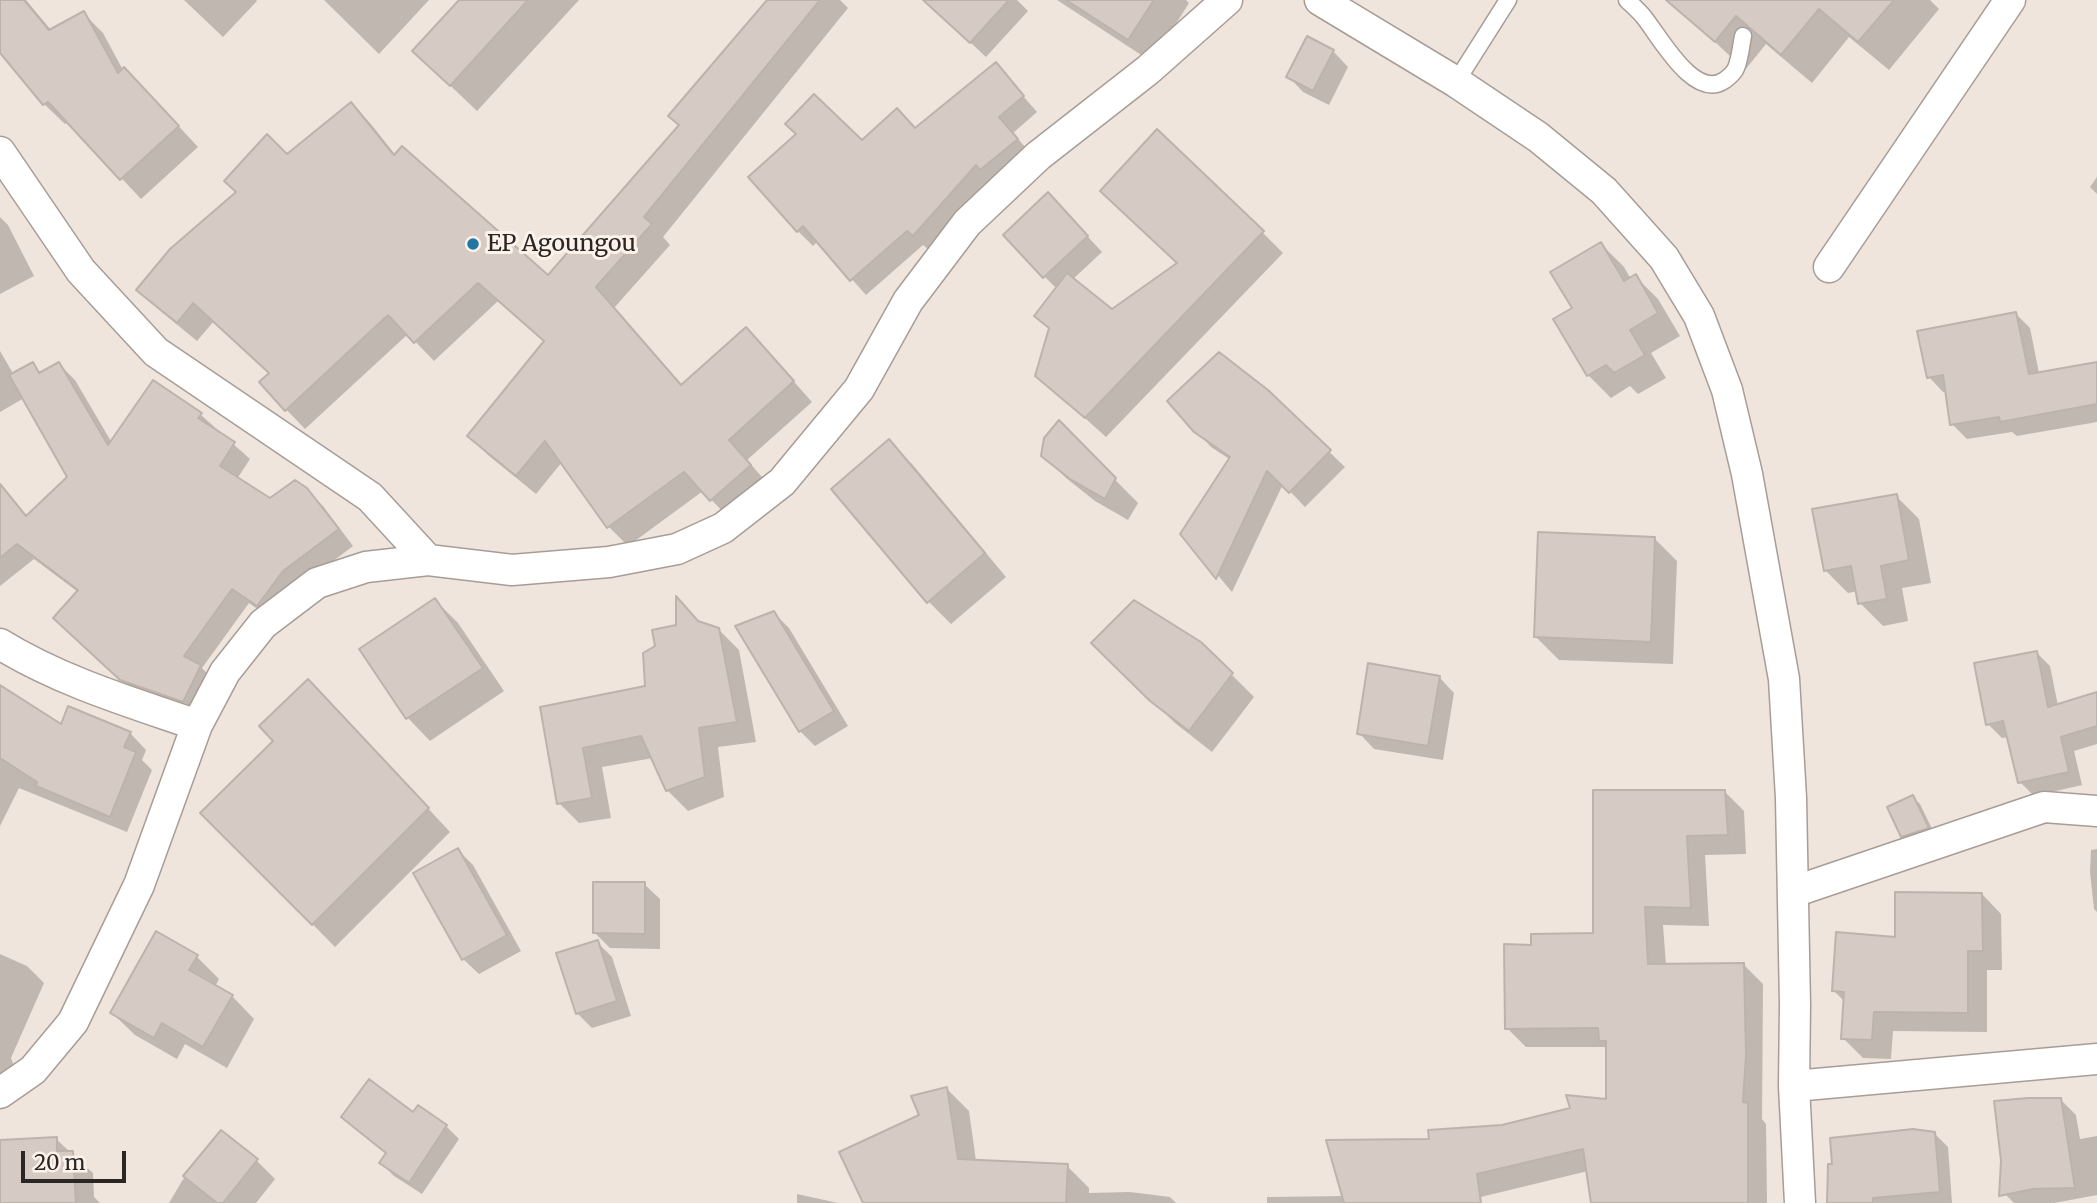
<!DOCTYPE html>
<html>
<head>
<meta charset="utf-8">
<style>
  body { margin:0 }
  #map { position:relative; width:2097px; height:1203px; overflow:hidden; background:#efe5dd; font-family:Merriweather,serif }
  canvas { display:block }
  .scale { position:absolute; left:21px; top:1151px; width:105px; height:32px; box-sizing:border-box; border:4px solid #2a2624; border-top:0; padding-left:9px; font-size:21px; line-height:24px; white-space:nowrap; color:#2a2624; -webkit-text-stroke:5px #fdf2ea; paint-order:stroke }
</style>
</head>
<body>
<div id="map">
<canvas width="2097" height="1203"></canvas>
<div class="scale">20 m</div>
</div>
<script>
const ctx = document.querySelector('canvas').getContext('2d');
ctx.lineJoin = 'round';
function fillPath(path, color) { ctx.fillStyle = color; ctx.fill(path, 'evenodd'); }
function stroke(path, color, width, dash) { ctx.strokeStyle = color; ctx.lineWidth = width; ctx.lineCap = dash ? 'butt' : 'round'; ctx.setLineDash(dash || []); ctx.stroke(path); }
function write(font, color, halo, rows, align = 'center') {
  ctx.font = font + ' Merriweather,serif'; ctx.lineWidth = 6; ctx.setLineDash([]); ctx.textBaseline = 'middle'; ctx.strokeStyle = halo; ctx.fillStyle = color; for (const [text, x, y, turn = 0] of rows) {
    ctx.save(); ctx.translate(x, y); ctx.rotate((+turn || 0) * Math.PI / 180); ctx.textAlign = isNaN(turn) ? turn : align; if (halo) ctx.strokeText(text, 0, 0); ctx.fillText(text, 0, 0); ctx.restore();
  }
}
fillPath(new Path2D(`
  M0 0H26L51 30 83 13 103 33 123 70 144 89 198 147 141 199 69 122 65 124 44 104 0 50Z
  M184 0H256L257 1 223 37Z
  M324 0H429L379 54Z
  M461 0H579L477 111 414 51Z
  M769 0H840L848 8 663 237 670 245 614 308 683 386 765 349 812 402 747 460 769 485 730 519 703 491 628 546 609 527 562 462 536 494 488 455 469 436 545 342 498 301 434 361 408 334 305 429 261 383 270 374 214 321 197 341 158 309 139 290 287 157 351 104 370 123 396 156 548 277 681 126Z
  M925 0H1017L1028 11 986 57Z
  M1057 0H1186L1189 3 1152 62Z
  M1696 0H1930L1939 9 1889 70 1849 37 1812 83 1766 44 1745 70 1685 14Z
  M1333 51 1348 67 1329 105 1303 92 1288 76Z
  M995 64 1037 112 1013 133 1031 154 996 183 991 179 929 250 923 245 866 295 818 241 813 246 798 231 862 142 916 130Z
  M2097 177V194L2090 187Z
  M1063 210 1102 252 1072 280 1112 311 1262 232 1283 253 1106 437 1037 375 1050 330 1036 315 1057 289 1044 276Z
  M0 217 8 225 34 276 0 294Z
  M1601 244 1624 267 1631 279 1636 277 1658 299 1680 336 1651 353 1666 378 1638 394 1630 386 1611 398 1588 375 1574 309Z
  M2015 313 2030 328 2039 373 2097 363V422L2017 436 2012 432 1967 439 1952 424 1947 391 1943 392 1929 377Z
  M0 351 14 375 32 364 42 374 59 364 75 380 112 443 154 382 201 415 250 459 237 479 270 500 306 489 323 506 353 546 299 587 274 621 249 603 202 668 216 682 199 717 138 695 71 633 78 592 34 559 0 586V485L28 517 70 477 24 398 0 412Z
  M1267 392 1345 467 1305 507 1283 484 1232 592 1183 534 1231 460 1211 447 1195 430Z
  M1059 423 1138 503 1128 520 1095 501 1066 478 1043 455Z
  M889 442 912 464 1006 577 951 624 928 601Z
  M1896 496 1919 519 1931 583 1902 588 1908 621 1883 626 1860 603 1858 591 1848 593 1825 570Z
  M1654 538 1677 561 1673 664 1559 660 1536 637Z
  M435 600 458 623 504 691 430 741 408 718 361 650Z
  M678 601 701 624 718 629 739 650 756 742 718 747 724 797 688 811 667 790 653 758 602 767 611 818 579 823 559 803 542 708 647 687 657 647 678 626Z
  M774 613 789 628 848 726 815 746 800 731Z
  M1094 643H1200L1254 697 1212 752 1175 723Z
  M2036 652 2050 666 2058 706 2097 694V744L2074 751 2082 785 2034 796 2020 782 2009 737 2002 738 1988 724Z
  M1439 677 1454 693 1443 760 1374 749 1359 733Z
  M0 687 62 726 130 733 146 750 142 760 152 770 127 832 19 788 0 826Z
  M331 704 450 832 335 947 203 813 275 741Z
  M1724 791 1744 811 1746 854 1705 855 1709 926 1663 925 1666 965H1744L1763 984 1762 1119 1766 1124 1767 1203H1592L1588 1171 1456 1203H1267V1197L1344 1196 1431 1141 1608 1101V1047H1526L1507 1028 1533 946 1594 935Z
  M1912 797 1920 804 1935 835 1910 843 1903 836Z
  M2097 849V912L2094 909 2090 872 2091 850Z
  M458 850 473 865 521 951 479 974 463 959Z
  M644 884 660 899V949L610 948 595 933Z
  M1982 894 2001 914 2002 970H1987V1032L1893 1031 1891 1059 1863 1058 1843 1038 1845 1002 1834 991Z
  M597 942 612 957 631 1016 592 1028 577 1013Z
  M0 954 27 966 44 983 11 1058 21 1085 0 1095Z
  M196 956 219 979 215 987 232 996 254 1019 227 1068 185 1044 177 1059 135 1035 112 1013Z
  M947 1089 969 1111 976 1161 1067 1166 1089 1188V1193L1130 1192 1170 1197 1176 1203H865L921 1115Z
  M2061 1100 2076 1115 2080 1139 2097 1136V1195L2054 1203H2014L2001 1190Z
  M413 1115 446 1126 459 1139 422 1194 394 1176 381 1163 387 1154 343 1117Z
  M221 1132 256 1160 275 1179 256 1203H169L182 1181Z
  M1934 1133 1948 1147 1952 1203H1829Z
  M56 1139 93 1173 94 1197 100 1203H0V1162Z
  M797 1194 838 1203H797Z`), '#0003');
const building = new Path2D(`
  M0 0H24L49 30 84 11 118 73 124 67 179 126 120 180 48 102 43 105 0 53Z
  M459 0H528L450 86 412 51Z
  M767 0H820L644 217 652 224 596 287 681 385 746 327 794 381 729 440 751 465 710 501 684 472 607 528 545 441 516 476 467 436 544 341 478 283 414 343 388 315 285 411 259 382 269 373 193 303 177 323 136 290 170 249 236 192 224 181 267 134 287 154 351 102 394 155 402 146 548 275 679 125 668 116Z
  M923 0H1009L970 43Z
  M1066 0H1154L1128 40Z
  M1666 0H1894L1858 42 1819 9 1781 55 1736 16 1715 42Z
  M1307 36 1334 50 1313 91 1286 77Z
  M996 62 1024 96 999 117 1018 139 980 170 976 165 913 236 907 231 850 281 803 226 797 232 748 177 796 134 785 124 814 94 862 140 897 108 915 128Z
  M1157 129 1264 231 1085 418 1035 376 1049 328 1034 316 1067 273 1112 309 1177 263 1100 191Z
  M1048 192 1088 236 1043 278 1003 235Z
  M1601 242 1624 281 1636 274 1658 313 1630 330 1645 355 1614 373 1606 365 1587 376 1553 319 1572 308 1550 272Z
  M2016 312 2029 374 2097 362V404L2000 422 1999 417 1950 425 1943 375 1927 378 1917 331Z
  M1219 352 1268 390 1331 450 1289 493 1267 471 1216 579 1180 534 1230 457 1194 432 1167 401Z
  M33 362 39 373 59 362 108 445 153 380 202 413 198 418 235 442 220 466 270 498 295 480 307 488 339 529 283 571 257 606 232 589 184 656 201 665 183 702 120 680 53 618 78 590 17 544 0 558V484L26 516 67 477 9 375Z
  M1059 420 1116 478 1105 499 1070 479 1041 456 1044 438Z
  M889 439 985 553 927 603 831 489Z
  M1897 494 1909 560 1881 566 1887 599 1858 604 1851 566 1824 571 1812 509Z
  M1538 532 1655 537 1651 642 1534 637Z
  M676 596 698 621 719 628 737 722 699 728 705 777 666 791 641 736 583 748 592 798 557 804 540 707 645 686 643 653 655 646 652 630 676 625Z
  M435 598 483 668 406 719 359 649Z
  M1134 600 1201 642 1233 673 1189 731 1150 701 1091 643Z
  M774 611 834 711 799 732 735 626Z
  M2037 651 2048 707 2097 692V726L2061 737 2069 772 2018 783 2003 721 1986 725 1974 663Z
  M1368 663 1440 676 1428 746 1357 734Z
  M308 679 429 808 312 925 200 813 273 741 259 726Z
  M0 685 61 724 68 706 131 732 124 747 136 752 110 817 36 786 37 782 0 758Z
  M1593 790H1725L1728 835 1687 836 1691 908 1645 907 1648 964 1744 963 1746 1055 1743 1102 1748 1103V1203H1591L1583 1149 1477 1174 1481 1203H1344L1326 1140 1429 1139 1428 1130 1502 1125 1570 1108 1566 1095 1606 1099V1041H1599L1598 1028 1505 1029 1504 944 1531 945V934L1593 933Z
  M1913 795 1929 828 1901 837 1887 807Z
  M458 848 507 935 462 960 413 873Z
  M593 882H645V934L593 933Z
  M1895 892 1982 893 1983 951H1968V1013L1874 1012 1872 1040 1841 1039 1844 992 1832 991 1836 932 1895 937Z
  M156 931 198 955 189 970 233 995 203 1047 162 1023 154 1038 110 1013Z
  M598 940 617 1001 576 1014 556 953Z
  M369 1079 413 1112 418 1105 447 1125 409 1183 379 1163 386 1153 341 1117Z
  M947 1087 958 1159 1068 1164 1066 1203H863L839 1152 919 1115 911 1096Z
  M2028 1098H2061L2075 1188 2033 1189 1999 1196 2001 1161 1994 1101Z
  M1913 1129 1935 1132 1940 1192 1873 1198V1203H1827L1828 1164H1832L1830 1138Z
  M221 1130 258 1159 223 1203H217L183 1176Z
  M57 1137V1151H73L76 1203H0V1140Z`);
fillPath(building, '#d6cbc4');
stroke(building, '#bdb3ab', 2);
const service = new Path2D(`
  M1627 0C1632 5 1638 10 1643 16 1659 35 1694 102 1725 80 1729 77 1734 73 1736 68 1740 59 1741 46 1743 36
  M1456 82 1508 0`);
const minor = new Path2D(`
  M1320 0 1456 82 1538 137 1604 191 1664 258 1699 316 1727 390 1747 474 1784 679 1791 798 1795 1005 1794 1086 1800 1203
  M0 152 81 271 156 352 370 497 428 560
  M1829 267 2010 0
  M0 644C60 681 130 702 197 725
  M1793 892 2044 807 2097 811
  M1794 1086 2097 1059
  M0 1093 33 1070 73 1022 139 885 197 725 225 672 263 624 317 583 366 567 428 560 512 570 609 562 677 549 723 528 782 482 859 389 908 301 967 223 1038 156 1148 70 1227 0`);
stroke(service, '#a79d96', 19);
stroke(minor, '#a79d96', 33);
stroke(service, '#fff', 16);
stroke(minor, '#fff', 30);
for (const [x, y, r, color] of [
  [473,244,7,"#2077a6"]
]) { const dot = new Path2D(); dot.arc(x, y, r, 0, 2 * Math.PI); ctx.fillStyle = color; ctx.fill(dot); stroke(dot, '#fdf2ea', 2.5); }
write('23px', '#2a2624', '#fdf2ea', [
  ["EP Agoungou",487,244]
], 'left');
</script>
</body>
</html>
